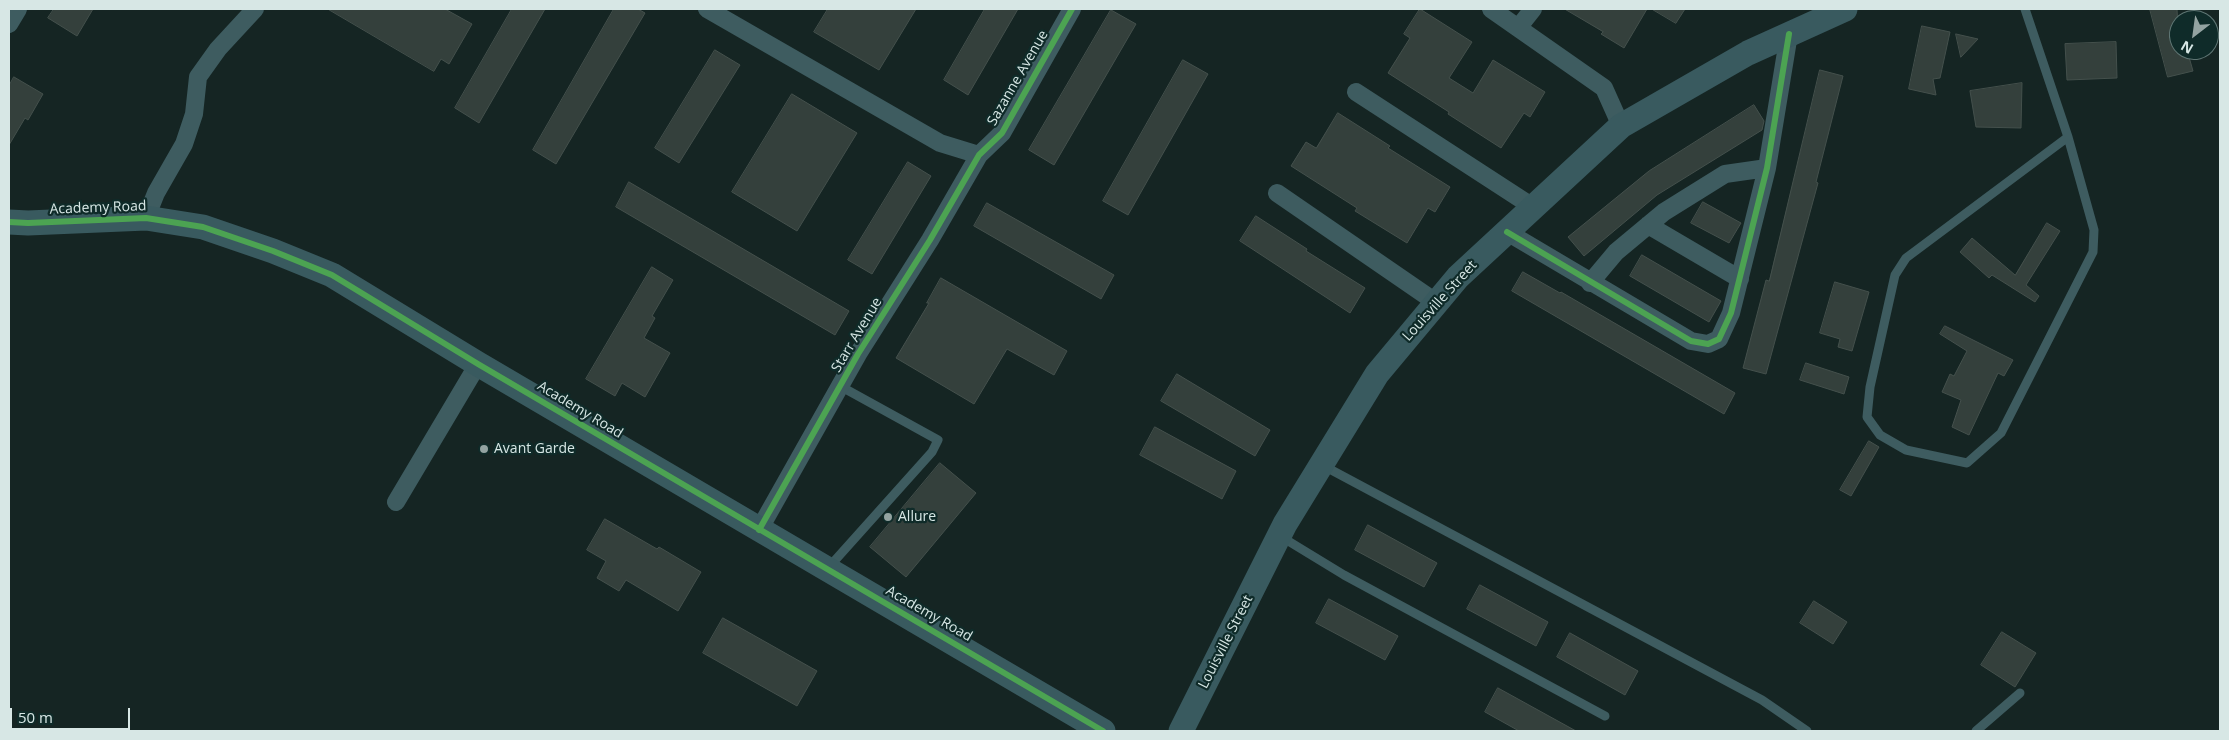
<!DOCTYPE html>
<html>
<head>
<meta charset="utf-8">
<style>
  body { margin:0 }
  #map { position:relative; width:2229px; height:740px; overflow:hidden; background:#152523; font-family:"Open Sans",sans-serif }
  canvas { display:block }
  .frame { position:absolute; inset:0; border:10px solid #d7e7e5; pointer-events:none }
  .north { position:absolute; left:2169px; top:10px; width:50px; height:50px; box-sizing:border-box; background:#0f2b29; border:1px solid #5f7674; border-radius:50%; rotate:210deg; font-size:14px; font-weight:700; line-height:20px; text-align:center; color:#d7e7e5 }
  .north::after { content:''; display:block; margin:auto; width:18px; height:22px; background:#93a3a1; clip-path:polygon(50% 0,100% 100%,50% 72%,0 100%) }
  .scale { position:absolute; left:10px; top:708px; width:120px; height:22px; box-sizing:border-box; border:2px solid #d7e7e5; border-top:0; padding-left:6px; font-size:15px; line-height:18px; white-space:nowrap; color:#d7e7e5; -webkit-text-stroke:4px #0f2b29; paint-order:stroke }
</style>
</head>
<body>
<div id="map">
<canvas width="2229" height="740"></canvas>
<div class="frame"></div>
<div class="north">N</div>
<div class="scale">50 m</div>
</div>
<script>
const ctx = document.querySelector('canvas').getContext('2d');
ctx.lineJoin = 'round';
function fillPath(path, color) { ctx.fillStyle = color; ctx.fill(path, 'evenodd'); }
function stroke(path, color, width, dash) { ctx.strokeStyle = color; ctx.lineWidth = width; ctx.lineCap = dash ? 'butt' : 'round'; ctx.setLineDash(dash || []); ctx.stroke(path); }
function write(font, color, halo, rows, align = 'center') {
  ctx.font = font + ' "Open Sans",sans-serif'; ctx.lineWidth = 4.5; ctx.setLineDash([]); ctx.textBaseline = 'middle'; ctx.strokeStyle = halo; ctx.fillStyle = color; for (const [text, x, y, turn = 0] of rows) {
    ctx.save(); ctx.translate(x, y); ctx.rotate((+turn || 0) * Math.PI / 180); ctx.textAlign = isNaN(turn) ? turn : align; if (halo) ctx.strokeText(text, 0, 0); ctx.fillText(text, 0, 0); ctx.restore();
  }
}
const building = new Path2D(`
  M54 9H93L77 36 48 18Z
  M328 9H445L472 24 449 64 441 59 434 71Z
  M512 9H545L479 123 455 108Z
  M614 9H638L645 13 556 164 533 150Z
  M828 9H916L879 70 814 32Z
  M985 9H1018L968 95 944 80Z
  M1420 9 1472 42 1449 78 1473 93 1493 60 1545 92 1530 117 1524 113 1501 148 1448 114 1449 112 1388 73 1410 38 1404 34Z
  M1565 9H1647L1624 48 1601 34 1603 32Z
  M1652 9H1685L1676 23Z
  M2150 9H2177L2179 50H2187L2193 71 2168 77Z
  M1111 10 1136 24 1054 165 1029 150Z
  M1922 26 1950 32 1940 78 1933 79 1936 95 1909 89Z
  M1956 34 1978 39 1961 57Z
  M2116 42 2117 78 2067 80 2065 44Z
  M715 50 740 65 679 163 655 148Z
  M1183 60 1208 74 1128 215 1103 201Z
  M1820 70 1843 76 1816 182 1818 183 1766 374 1743 368 1766 280 1769 281Z
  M14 77 43 94 28 120 25 118 9 145V86Z
  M2022 83 2021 128 1976 127 1970 91Z
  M792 94 857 133 797 231 732 192Z
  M1754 105 1764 121 1762 130 1657 195 1584 256 1568 237 1649 171Z
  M1338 113 1390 146 1388 148 1450 187 1435 212 1428 208 1407 243 1355 211 1357 208 1291 166 1306 142 1316 148Z
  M908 162 931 176 872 274 848 260Z
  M629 182 849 311 835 335 616 207Z
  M1703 202 1741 223 1729 243 1691 223Z
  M987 203 1114 275 1101 299 974 226Z
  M1256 216 1307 249 1306 251 1365 288 1350 313 1240 241Z
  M2047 223 2060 231 2026 285 2039 296 2035 302 1992 275 1989 278 1960 252 1972 238 2015 275Z
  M1642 255 1721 301 1709 322 1630 276Z
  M652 267 673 280 652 316 655 318 644 338 670 353 645 397 622 383 615 396 586 379Z
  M1523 272 1560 293 1561 292 1735 393 1724 414 1512 291Z
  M941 278 1067 351 1054 375 1007 349 974 404 896 358 929 303H927Z
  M1835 282 1869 292 1852 351 1838 347 1840 339 1820 333Z
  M1945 326 2013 360 2004 376 1998 373 1969 435 1952 427 1961 400 1942 392 1950 374 1954 376 1967 351 1940 334Z
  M1806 363 1849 377 1844 394 1800 380Z
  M1177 374 1270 430 1255 456 1161 401Z
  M1155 427 1236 471 1222 499 1140 455Z
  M1869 441 1879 447 1851 496 1840 490Z
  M940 463 976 493 906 577 870 547Z
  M605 519 657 549 659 547 701 572 678 611 626 580 619 591 597 578 606 561 587 550Z
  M1368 525 1437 563 1424 587 1355 550Z
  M1480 585 1548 622 1536 646 1467 609Z
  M1329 599 1398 636 1385 660 1316 623Z
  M1814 601 1847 622 1833 644 1800 623Z
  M723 618 817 671 797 706 703 653Z
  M2002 632 2036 653 2015 687 1981 665Z
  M1570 633 1638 671 1625 695 1557 657Z
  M1498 688 1576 731H1519L1485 712Z`);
fillPath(building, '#34403c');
stroke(building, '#44504c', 1);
stroke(new Path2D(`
  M2025 9 2068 137 2094 230 2093 252 2001 433 1967 463 1906 450 1880 435 1867 417 1870 387 1895 275 1906 258 2068 137
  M1322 465 1762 700 1807 731
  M1280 536 1344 575 1605 716
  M829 567 932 452 938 440 840 386
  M1976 731 2020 693`), '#3e5c60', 9);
stroke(new Path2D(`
  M707 9 940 143 979 155
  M1491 9 1604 88 1621 126
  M9 24 18 9
  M1518 28 1533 9
  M1356 92 1533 207
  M1277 193 1437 303
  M146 218 156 193 184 144 194 114 198 77 218 49 255 9
  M1648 225 1740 279
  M1507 232 1691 341 1708 344 1719 339 1731 313 1767 168 1789 34
  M1590 283 1616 252 1664 212 1725 174 1767 168
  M396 502 478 364
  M759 530 858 354 930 240 979 155 1002 133 1072 9`), '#3e5c60', 18);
stroke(new Path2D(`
  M9 222 28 223 146 218 203 227 273 251 332 275 478 364 1103 731
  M1181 731 1285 524 1377 374 1458 277 1621 126 1748 53 1845 9`), '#395a5f', 25);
stroke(new Path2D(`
  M9 222 28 223 146 218 203 227 273 251 332 275 478 364 1103 731
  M1507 232 1691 341 1708 344 1719 339 1731 313 1767 168 1789 34
  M759 530 858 354 930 240 979 155 1002 133 1072 9`), '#4ca352', 6);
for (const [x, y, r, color] of [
  [484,449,5,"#93a3a1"],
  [888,517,5,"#93a3a1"]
]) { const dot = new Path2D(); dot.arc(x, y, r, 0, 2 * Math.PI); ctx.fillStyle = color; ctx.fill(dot); stroke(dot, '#0f2b29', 2); }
write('14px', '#d7e7e5', '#0f2b29', [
  ["Sazanne Avenue",1018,78,-60],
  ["Academy Road",98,208,-2],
  ["Louisville Street",1440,301,-48],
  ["Starr Avenue",857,335,-59],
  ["Academy Road",580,410,31],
  ["Academy Road",929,614,30],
  ["Louisville Street",1226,642,-63]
]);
write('14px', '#d7e7e5', '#0f2b29', [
  ["Avant Garde",494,449],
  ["Allure",898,517]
], 'left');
</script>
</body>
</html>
